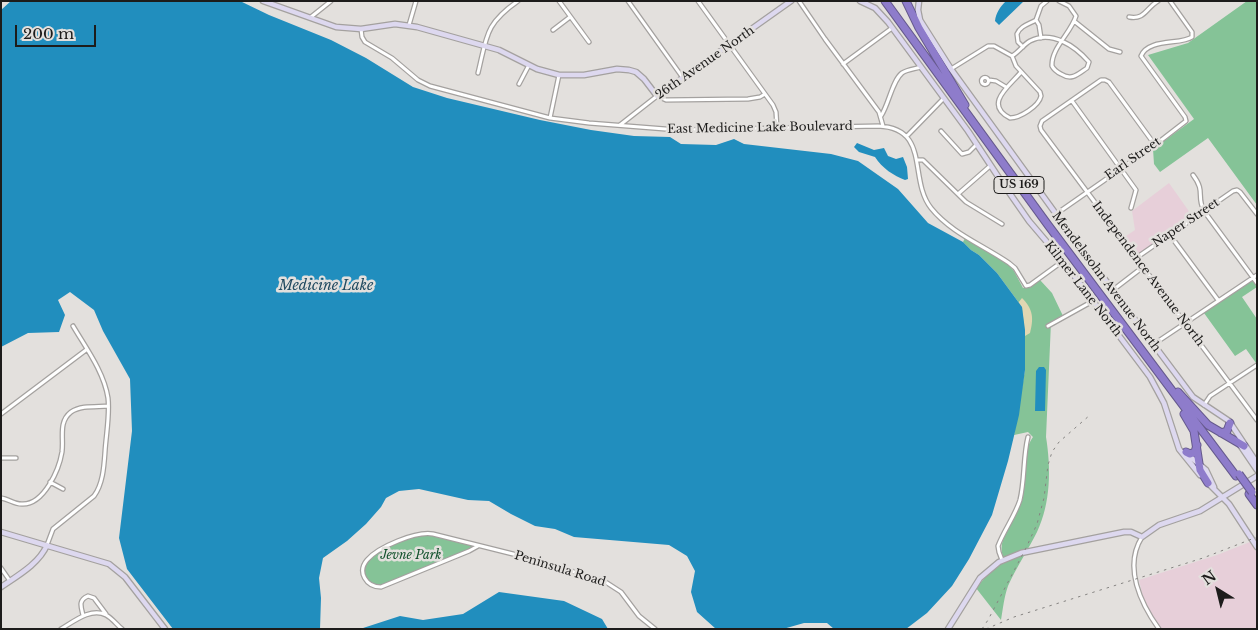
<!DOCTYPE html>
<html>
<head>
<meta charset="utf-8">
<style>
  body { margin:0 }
  #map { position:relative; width:1258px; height:630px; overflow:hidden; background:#e3e0dd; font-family:"Libre Baskerville",serif }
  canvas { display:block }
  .frame { position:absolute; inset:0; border:2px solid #1d1c1b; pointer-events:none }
  .north { position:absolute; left:1193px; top:565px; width:50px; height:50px; -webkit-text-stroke:4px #e3e0dd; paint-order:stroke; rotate:324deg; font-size:14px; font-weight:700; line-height:20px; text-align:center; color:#1d1c1b }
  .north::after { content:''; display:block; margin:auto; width:18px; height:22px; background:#1d1c1b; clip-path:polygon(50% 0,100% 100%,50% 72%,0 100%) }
  .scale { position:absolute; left:15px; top:25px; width:81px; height:22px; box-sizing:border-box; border:2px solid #1d1c1b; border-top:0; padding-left:6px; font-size:15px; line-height:18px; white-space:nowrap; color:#1d1c1b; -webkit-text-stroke:4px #e3e0dd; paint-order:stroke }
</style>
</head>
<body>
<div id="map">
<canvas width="1258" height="630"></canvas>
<div class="frame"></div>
<div class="north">N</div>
<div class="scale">200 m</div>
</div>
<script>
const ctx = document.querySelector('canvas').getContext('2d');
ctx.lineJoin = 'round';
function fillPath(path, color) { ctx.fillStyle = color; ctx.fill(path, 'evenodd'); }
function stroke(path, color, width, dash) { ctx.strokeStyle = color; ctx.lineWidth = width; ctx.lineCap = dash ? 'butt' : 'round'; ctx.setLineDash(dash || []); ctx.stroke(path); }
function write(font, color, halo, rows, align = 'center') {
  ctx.font = font + ' "Libre Baskerville",serif'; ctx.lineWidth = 5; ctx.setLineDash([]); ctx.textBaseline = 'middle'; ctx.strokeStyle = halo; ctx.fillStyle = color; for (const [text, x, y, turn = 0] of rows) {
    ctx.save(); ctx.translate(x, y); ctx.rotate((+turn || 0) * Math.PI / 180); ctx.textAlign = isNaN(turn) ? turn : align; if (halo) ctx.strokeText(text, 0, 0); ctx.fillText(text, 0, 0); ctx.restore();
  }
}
fillPath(new Path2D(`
  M1169 183 1193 217 1138 254 1135 255 1123 238 1135 230 1132 211Z
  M1250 542 1257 553V629H1161L1150 613 1144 601 1139 580 1217 555Z`), '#e7cfd9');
fillPath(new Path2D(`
  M1247 1H1257V205L1208 138 1160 172 1154 164 1153 149 1194 119 1148 55 1188 43Z
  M965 238 1008 264 1014 271 1023 288H1029L1040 280 1052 293 1063 316 1051 322 1046 437C1051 468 1051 503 1037 532 1028 550 1016 568 1008 586 1004 597 1003 609 1001 620L976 588 988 574 1005 561C995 541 1010 530 1017 512 1026 491 1024 469 1028 447 1029 443 1031 440 1033 437L1028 432 1014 435 1025 370 1022 307 997 273 979 255 971 250 963 242Z
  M1250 281H1253L1257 287 1242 297 1257 319 1256 363 1246 349 1235 356 1204 313Z
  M427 533 478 546 377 587 364 579C364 575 363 570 364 567 368 549 412 537 427 533Z`), '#85c397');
fillPath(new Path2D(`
  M1022 298C1033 309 1034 318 1030 333L1025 336 1022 307 1018 303Z`), '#e1d7b2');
fillPath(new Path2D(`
  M11 1H240L269 15 331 40 366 58 413 87 447 98 540 120 591 130 634 136 670 137 681 144 716 145 734 139 744 144 831 154 858 161 898 189 928 223 963 242 971 250 979 255 997 273 1022 307 1025 330V370L1019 415 1008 461 992 515 969 559 952 586 927 613 906 629H834L827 623H804L783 629H716L697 612 691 592 695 571 687 556 669 545 574 537 555 529 535 526 511 514 489 501 468 500 419 489 399 491 386 498 381 507 366 524 347 541 323 558 319 578 321 598 320 629H173L127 569 119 538 132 431 130 379 103 331 94 310 70 292 58 300 65 315 59 332 28 333 1 347V10Z
  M1006 1H1024L999 25 995 21C996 13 1000 7 1006 1Z
  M857 143 874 150 884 148 888 156 896 159 903 157 907 167 908 179 905 180C894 176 882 168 875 157L859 152 854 147Z
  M1039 367H1044L1046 370 1045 411H1035L1036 371Z
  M499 592 564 601 602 619 608 629H360L400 616 423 620 463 614Z`), '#218ebe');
const street = new Path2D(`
  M559 1 589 42
  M628 1 683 78
  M698 1 773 105 776 112 777 128
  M799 1 825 39 879 112 883 126
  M311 17 331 1
  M1129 17C1145 20 1146 8 1158 1
  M1036 20 1041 6 1047 1
  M1074 21 1109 49 1120 52
  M409 25 416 1
  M361 29 362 37 365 42 392 58 418 80 430 86 550 118 589 123 678 130 878 126C931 128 908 179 931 208 951 233 983 245 1009 263L1015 268 1026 286 1030 285 1063 261
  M553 30 570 17
  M1023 47 1018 42 1017 34C1020 26 1029 24 1036 20L1039 25 1041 38
  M1012 56 1016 66 1040 92 1041 96C1039 106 1020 118 1010 118 982 104 1012 84 1021 72
  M843 64 892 28
  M951 69 988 46H994L1012 56C1019 52 1023 45 1030 41 1052 30 1075 46 1089 62L1087 68C1078 74 1072 81 1061 74 1057 72 1054 70 1052 66 1051 48 1071 33 1076 16L1069 6 1059 1
  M478 73C487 36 485 24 518 1
  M981.5 81a3.5 3.5 0 1 1 7 0a3.5 3.5 0 1 1-7 0Z
  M989 80 996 81 1006 87
  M519 84 529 65
  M1072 101 1136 190 1131 208
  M881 116C889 104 892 81 902 73 908 69 915 69 921 67
  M550 118 559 75
  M620 125 657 96 666 100 748 99 760 97 765 94
  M941 131 962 154 969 152 977 144
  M907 136 944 98
  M1155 145 1109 82 1105 80H1101L1042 121 1040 126 1041 130 1257 420
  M917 160H923L966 202 1002 224
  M1193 175C1206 192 1196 196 1204 211L1257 283
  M958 194 990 166
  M1056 214 1155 145 1186 121 1185 117 1141 56C1148 38 1181 45 1192 37V32L1170 1
  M1170 235 1218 300
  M1136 258 1233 191 1237 190 1240 192 1257 214
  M1113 290 1143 267
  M1048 326 1093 301
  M1154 344 1257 275
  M1204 405 1210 396 1257 365
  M1 414 86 350
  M1 458H16
  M50 482 63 489
  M1 498C9 499 15 505 23 504 44 504 59 470 62 452 64 438 58 422 71 412 81 405 97 407 108 406
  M1142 537C1123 567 1141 604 1159 629
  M47 545 53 529 94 496C103 484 104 466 105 452 106 435 110 415 108 398 104 372 86 348 73 326
  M478 546 469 551 381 587C366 587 357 572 367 560 378 547 416 531 433 534L521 556 604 581 621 592 639 616 655 629
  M1002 560 999 552 998 546C1004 530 1015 516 1020 500 1025 479 1023 457 1028 437
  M1 568 10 581
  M83 615C81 607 78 600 88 596L94 598 106 614
  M61 629C73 622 91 607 106 615 112 618 117 625 122 629`);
const secondary = new Path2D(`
  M263 1 336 27 361 29 395 24 417 27 499 50 537 69 559 75H584L617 69 629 70 636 72 644 79 657 96 791 1
  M860 1 875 8 888 22 968 131 999 178 1029 221 1063 261 1150 377 1164 403 1179 449 1200 475
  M919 1 918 10 920 20 951 69 1056 214 1193 397 1229 421 1257 463
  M1240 445 1257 470
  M1187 454 1206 470 1214 487
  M1207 482 1229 504 1257 547
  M1 532 109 564 125 577 165 629
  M1 587C17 576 39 564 47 545
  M948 629 980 578 999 562 1021 553 1124 532H1131L1142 537 1159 525 1200 511 1257 476`);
const highway = new Path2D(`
  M885 1 1048 225 1236 476
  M906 1 919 28 965 105
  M1178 392 1208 425 1244 446
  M1184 414 1194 431 1200 470 1208 483
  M1221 433 1227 431 1230 423
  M1186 452 1190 454 1195 452 1197 445
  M1249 494 1257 505`);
stroke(street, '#a4a19f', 5.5);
stroke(secondary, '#a4a19f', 7);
stroke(highway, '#665a8d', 9);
stroke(street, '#fff', 3);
stroke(secondary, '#ddd8ef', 4.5);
stroke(highway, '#8e7ccb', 7);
stroke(new Path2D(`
  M982 629 988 620 1026 548 1037 524 1044 498 1048 465 1052 452 1059 442 1090 415
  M986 629 1014 617 1203 558 1257 537`), '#858381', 1, [2.5, 5]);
const highwayBridge = new Path2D(`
  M1239 474 1252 492`);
stroke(highwayBridge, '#665a8d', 9, []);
stroke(highwayBridge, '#8e7ccb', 7);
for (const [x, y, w] of [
  [1019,185,50]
]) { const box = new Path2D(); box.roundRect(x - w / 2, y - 8.5, w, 17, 4); ctx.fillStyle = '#e3e0dd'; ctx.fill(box); stroke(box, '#1d1c1b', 1); }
write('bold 11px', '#1d1c1b', null, [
  ["US 169",1019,185]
]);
write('12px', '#1d1c1b', '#e3e0dd', [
  ["26th Avenue North",705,63,-35],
  ["East Medicine Lake Boulevard",760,128,-1],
  ["Earl Street",1133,159,-35],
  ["Naper Street",1186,223,-34],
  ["Independence Avenue North",1148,274,53],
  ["Mendelssohn Avenue North",1106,282,53],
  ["Kilmer Lane North",1083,289,52],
  ["Peninsula Road",560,569,17]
]);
write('italic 12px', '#12512c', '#e3e0dd', [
  ["Jevne Park",411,556]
]);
write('italic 14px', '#224b61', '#e3e0dd', [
  ["Medicine Lake",326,286]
]);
</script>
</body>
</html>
